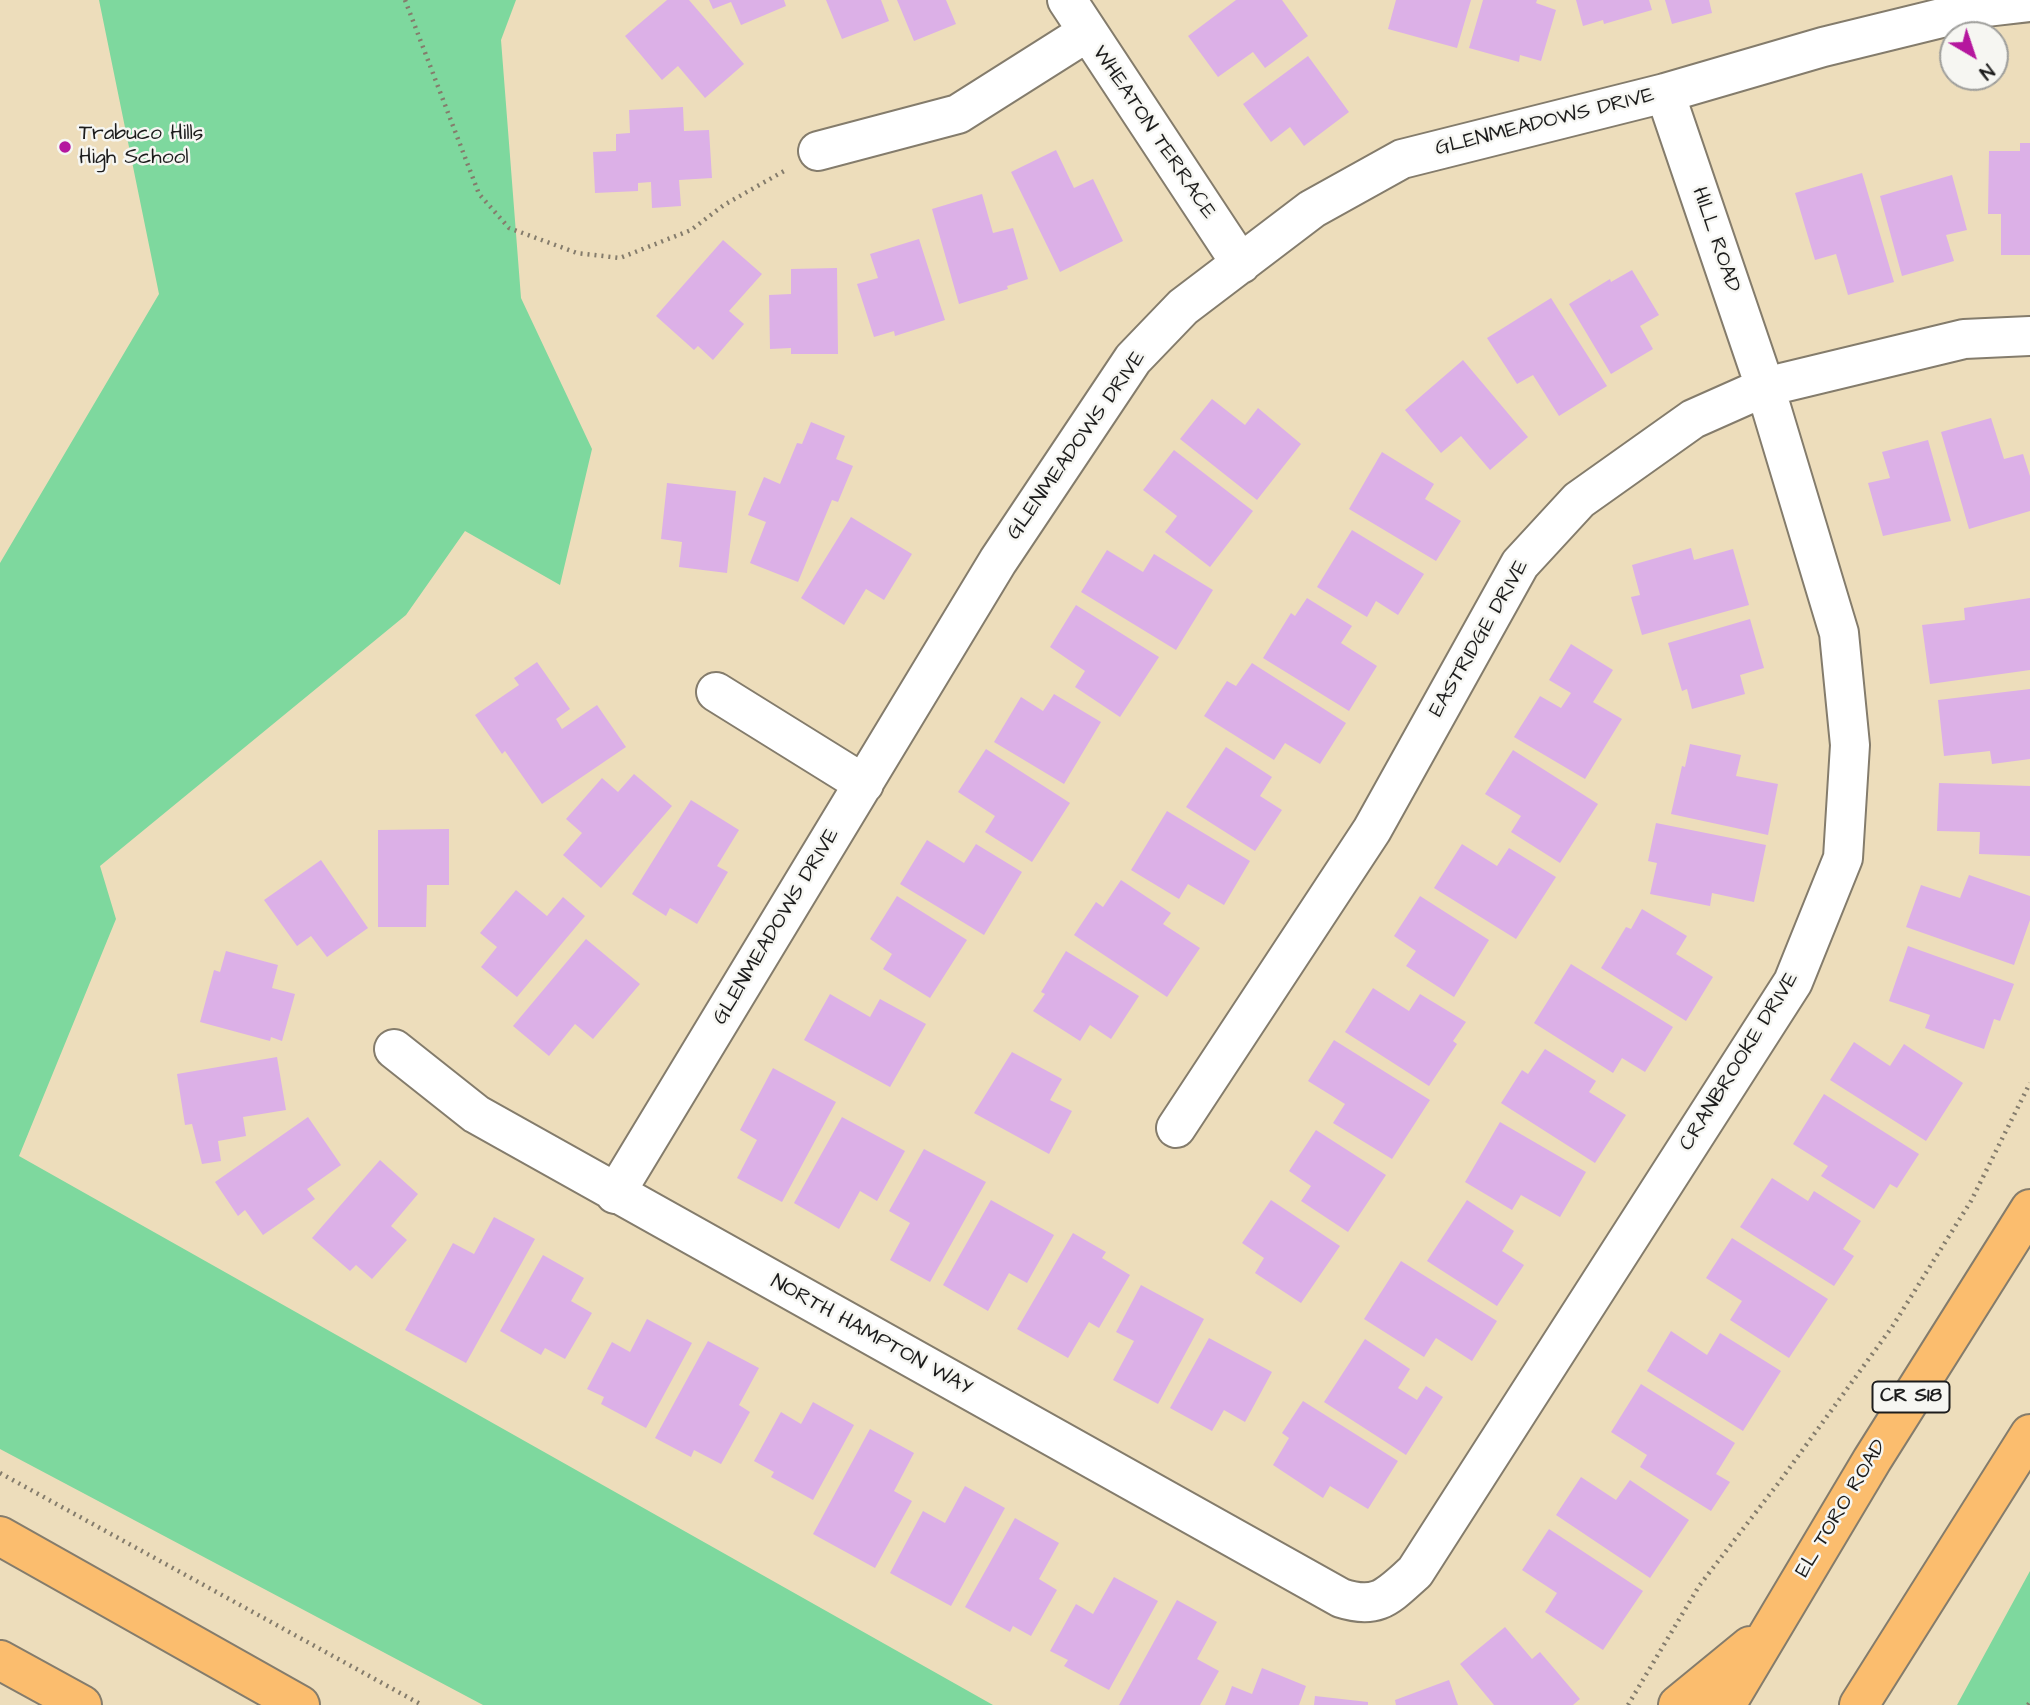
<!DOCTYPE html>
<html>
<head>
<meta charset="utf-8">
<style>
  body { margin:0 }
  #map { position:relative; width:2030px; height:1705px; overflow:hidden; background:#edddbb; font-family:"Architects Daughter",sans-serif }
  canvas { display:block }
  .north { position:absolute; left:1939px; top:21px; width:70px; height:70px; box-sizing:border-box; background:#f6f6f2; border:2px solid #9f9f9c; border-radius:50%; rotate:141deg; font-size:19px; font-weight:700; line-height:28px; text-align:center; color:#1c1c1c }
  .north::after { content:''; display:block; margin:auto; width:24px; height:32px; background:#b5179e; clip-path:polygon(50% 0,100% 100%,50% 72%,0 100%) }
</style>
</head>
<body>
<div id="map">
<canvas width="2030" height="1705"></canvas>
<div class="north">N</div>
</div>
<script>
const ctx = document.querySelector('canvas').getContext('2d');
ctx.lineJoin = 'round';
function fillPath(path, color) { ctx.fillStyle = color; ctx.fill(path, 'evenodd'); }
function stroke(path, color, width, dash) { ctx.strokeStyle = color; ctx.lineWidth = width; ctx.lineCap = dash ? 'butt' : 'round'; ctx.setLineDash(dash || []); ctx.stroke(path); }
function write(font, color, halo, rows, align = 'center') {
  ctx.font = font + ' "Architects Daughter",sans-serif'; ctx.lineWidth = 5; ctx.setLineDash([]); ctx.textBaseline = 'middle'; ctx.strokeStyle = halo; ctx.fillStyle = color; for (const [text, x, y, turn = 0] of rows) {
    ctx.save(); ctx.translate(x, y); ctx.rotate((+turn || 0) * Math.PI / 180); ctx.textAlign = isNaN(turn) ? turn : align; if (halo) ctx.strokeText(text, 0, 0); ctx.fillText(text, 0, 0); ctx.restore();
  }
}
fillPath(new Path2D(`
  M99 0H516L501 40 521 298 592 449 560 585 465 531 406 615 100 866 116 919 19 1156 993 1705H483L0 1449V563L159 294Z
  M2030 1571V1705H1957Z`), '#7ed89e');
fillPath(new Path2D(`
  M667 0H689L744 64 705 98 678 66 662 80 625 36Z
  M709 0H784L786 6 741 25 731 2 713 9Z
  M826 0H881L889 21 842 39Z
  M897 0H946L956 24 914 41Z
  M1236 0H1282L1308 36 1265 68 1253 52 1218 77 1188 36Z
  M1396 0H1471L1457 48 1388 29Z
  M1483 0H1537L1536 3 1556 10 1541 61 1520 55 1519 62 1469 48Z
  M1576 0H1649L1652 10 1604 24 1603 20 1583 26Z
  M1665 0H1709L1712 13 1672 24Z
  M1308 56 1349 112 1304 146 1290 127 1271 142 1243 104Z
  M683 107 684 131 709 130 712 178 679 180 681 206 652 208 651 182 638 183V191L595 193 593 152 616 151V134L630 133 629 110Z
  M2020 143H2030V255H2001V214H1988L1989 151H2020Z
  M1056 150 1074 188 1093 179 1123 241 1060 272 1011 172Z
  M1862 173 1894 282 1848 295 1836 254 1815 260 1795 193Z
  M1952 175 1967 230 1946 235 1954 261 1902 276 1880 196Z
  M982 194 993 233 1013 228 1028 279 1007 286 1008 289 959 304 932 209Z
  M919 239 945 320 895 336 894 331 874 337 857 284 878 278 870 254Z
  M723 240 762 274 729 311 744 324 713 360 698 346 694 350 656 316Z
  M837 268 838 354H791V348L770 349 769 295 791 294V269Z
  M1632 270 1659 315 1640 326 1653 349 1611 374 1569 304 1610 279 1611 282Z
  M1551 298 1607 386 1559 416 1533 375 1517 384 1487 338Z
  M1463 360 1528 437 1490 470 1461 436 1441 453 1405 410Z
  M1212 399 1245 425 1258 408 1301 444 1257 500 1180 439Z
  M1991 418 2004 459 2023 454 2030 476V511L1969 529 1941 432Z
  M811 422 845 436 836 459 853 466 838 502 832 500 798 582 750 563 766 522 748 515 764 477 780 484 797 443 802 444Z
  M1928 440 1951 521 1883 536 1868 483 1890 478 1882 452Z
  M1174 450 1253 511 1210 567 1165 532 1177 516 1143 490Z
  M1382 452 1434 484 1425 499 1461 521 1436 561 1349 509Z
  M667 483 736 491 727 573 679 567 682 542 661 539Z
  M851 517 912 554 884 600 866 589 844 625 801 598Z
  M1352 530 1424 574 1398 615 1376 601 1367 617 1317 587Z
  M1691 548 1694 560 1733 549 1749 605 1642 635 1631 597 1640 595 1632 565Z
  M1107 550 1143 572 1154 554 1213 590 1176 650 1081 592Z
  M1307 598 1352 626 1341 643 1377 666 1349 711 1263 658 1291 613 1295 616Z
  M2030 598V670L1930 684 1922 625 1965 620 1964 608Z
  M1076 605 1159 657 1120 717 1075 687 1085 671 1050 647Z
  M1750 619 1764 668 1740 675 1745 694 1692 709 1687 689 1682 691 1668 643Z
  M1571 644 1613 670 1593 702 1622 719 1585 779 1514 737 1540 696 1561 708 1571 693 1549 680Z
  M537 662 570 709 556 719 562 729 597 705 626 747 542 804 505 751 502 754 475 715 519 685 514 678Z
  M1252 663 1346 723 1320 764 1285 743 1274 760 1204 716 1227 681 1236 686Z
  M2030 689V759L1992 764 1990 751 1944 756 1938 700Z
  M1054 694 1101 722 1064 784 994 742 1021 697 1043 711Z
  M1690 744 1741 755 1736 776 1778 784 1768 835 1671 814 1682 766 1685 767Z
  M1226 747 1272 777 1260 796 1282 810 1255 851 1186 807Z
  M986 749 1070 803 1032 862 985 832 995 816 958 792Z
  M1513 750 1598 804 1560 863 1511 832 1521 816 1485 794Z
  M634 774 672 806 601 888 563 855 582 833 566 819 602 778 618 792Z
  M1939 783 2030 786V856L1979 854 1980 832 1937 831Z
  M691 800 739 830 717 866 728 872 697 924 670 908 666 916 632 894Z
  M1167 811 1250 861 1224 905 1188 884 1179 899 1131 870Z
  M1656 823 1766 845 1754 902 1712 893 1710 906 1650 894 1657 863 1648 861Z
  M449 829V885H427L426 927H378V830Z
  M927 840 964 863 976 844 1022 872 984 935 900 884Z
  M1462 844 1497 866 1509 848 1556 877 1516 939 1434 888Z
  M321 860 368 928 327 957 311 936 297 946 264 900Z
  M1969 875 2030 896V920L2014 965 1906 927 1921 885 1960 898Z
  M1121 880 1171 913 1163 924 1200 948 1167 997 1074 935 1096 902 1103 907Z
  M516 890 547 916 563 897 585 916 517 997 481 967 497 947 480 933Z
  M897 896 967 940 930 998 883 969 892 954 870 939Z
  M1420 896 1489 940 1454 997 1406 966 1416 951 1394 936Z
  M1642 909 1687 936 1676 954 1713 977 1686 1021 1601 968 1626 927 1631 929Z
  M586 939 640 984 593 1039 575 1024 549 1056 513 1026Z
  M1908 946 2014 984 2000 1021 1994 1019 1984 1049 1925 1028 1930 1015 1889 1001Z
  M226 951 278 965 272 988 295 994 282 1041 271 1037 270 1041 200 1022 214 970 220 972Z
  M1066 951 1139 996 1111 1039 1090 1025 1080 1041 1033 1011 1045 994 1041 992Z
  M1571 964 1673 1027 1645 1072 1622 1058 1613 1073 1534 1023Z
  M1373 988 1409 1011 1420 994 1466 1022 1453 1041 1457 1044 1429 1086 1345 1032Z
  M830 994 870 1017 880 999 926 1024 890 1087 804 1040Z
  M1334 1040 1430 1100 1392 1159 1333 1123 1345 1104 1308 1081Z
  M1854 1042 1890 1066 1904 1044 1963 1083 1926 1141 1830 1080Z
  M1545 1049 1596 1081 1589 1092 1626 1115 1595 1163 1501 1103 1522 1070 1528 1074Z
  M1012 1052 1062 1079 1050 1100 1072 1111 1049 1154 974 1113Z
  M277 1057 286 1110 243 1117 246 1136 218 1141 221 1161 202 1164 192 1124 185 1125 177 1074Z
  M773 1068 836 1102 782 1202 737 1178 757 1140 740 1130Z
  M1824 1094 1919 1154 1897 1188 1890 1184 1874 1209 1821 1176 1828 1166 1793 1144Z
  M308 1117 341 1165 307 1189 315 1199 263 1235 245 1210 238 1216 215 1182Z
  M842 1117 905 1151 877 1201 860 1191 839 1229 794 1203Z
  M1500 1122 1586 1172 1560 1217 1521 1195 1512 1210 1465 1182Z
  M1316 1130 1386 1175 1348 1232 1301 1201 1311 1186 1289 1171Z
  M924 1149 986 1182 930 1282 890 1260 910 1223 889 1211Z
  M380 1160 418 1194 391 1226 407 1240 372 1279 356 1265 350 1271 312 1238Z
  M1772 1178 1808 1201 1814 1191 1861 1221 1843 1249 1854 1256 1834 1286 1740 1227Z
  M991 1200 1054 1235 1027 1283 1009 1273 988 1311 943 1285Z
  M1271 1200 1340 1246 1301 1303 1255 1273 1264 1258 1242 1243Z
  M1467 1200 1514 1231 1502 1251 1524 1265 1497 1306 1427 1261Z
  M494 1217 535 1239 466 1363 405 1330 453 1243 474 1254Z
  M1073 1233 1106 1252 1102 1258 1130 1275 1099 1328 1089 1322 1068 1358 1017 1329Z
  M1732 1238 1828 1299 1789 1358 1730 1320 1742 1301 1706 1278Z
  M543 1255 584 1278 571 1301 592 1313 565 1359 545 1348 541 1355 500 1331Z
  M1401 1261 1497 1321 1472 1361 1436 1338 1424 1357 1364 1319Z
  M1141 1285 1204 1319 1158 1404 1113 1380 1134 1341 1116 1332Z
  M647 1319 692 1343 646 1428 601 1404 604 1397 587 1389 612 1342 630 1352Z
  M1671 1331 1707 1355 1720 1333 1781 1371 1743 1431 1647 1371Z
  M1209 1338 1272 1372 1245 1422 1224 1410 1212 1431 1170 1408Z
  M1365 1339 1410 1369 1398 1388 1417 1400 1426 1386 1443 1397 1406 1455 1324 1402Z
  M708 1341 759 1368 739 1405 750 1412 721 1464 694 1450 691 1457 655 1438Z
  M1641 1384 1735 1443 1716 1474 1730 1482 1711 1511 1640 1467 1647 1455 1611 1432Z
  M1303 1401 1398 1461 1368 1509 1330 1486 1323 1498 1273 1465 1289 1438 1282 1433Z
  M813 1402 854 1425 813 1500 771 1477 774 1472 754 1461 781 1412 801 1424Z
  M870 1429 914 1453 894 1491 912 1501 875 1568 813 1534Z
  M1581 1477 1616 1500 1630 1480 1689 1520 1650 1578 1556 1515Z
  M965 1486 1005 1508 951 1606 890 1573 923 1511 945 1523Z
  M1015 1518 1059 1543 1039 1579 1057 1590 1031 1636 1013 1626 1010 1632 965 1607Z
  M1549 1529 1643 1591 1603 1650 1545 1612 1557 1593 1522 1570Z
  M1114 1577 1158 1601 1109 1690 1064 1666 1068 1660 1050 1651 1076 1604 1093 1614Z
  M1177 1600 1217 1622 1197 1659 1219 1671 1200 1705H1119Z
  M1505 1627 1532 1659 1540 1652 1580 1699 1573 1705H1494L1460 1664Z
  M1262 1668 1306 1686 1299 1705H1225L1232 1686 1252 1694Z
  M1449 1680 1458 1705H1396L1395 1700Z
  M1315 1696 1368 1702V1705H1314Z`), '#dcb0e7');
const minor = new Path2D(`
  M1067 0 1241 264
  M818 151 958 114 1086 33
  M716 692 864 784
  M394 1049 476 1114 1341 1598C1378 1610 1388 1596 1415 1572L1793 982 1843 858 1850 745 1839 633 1765 387 1665 93
  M1176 1128 1372 830 1520 564 1579 500 1693 419 1765 387 1964 339 2030 336
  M615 1194 998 561 1133 359 1183 307 1312 209 1402 159 1665 93 1823 47 1986 7 2030 2`);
const major = new Path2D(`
  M0 1536 300 1705
  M0 1660 82 1705
  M1678 1705 1750 1646
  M1726 1705 1872 1460 2030 1209
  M1859 1705 2030 1434`);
stroke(minor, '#847c6c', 42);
stroke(major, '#847c6c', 42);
stroke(new Path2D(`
  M405 0 479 194 509 228 577 253 620 258 691 230 724 205 784 171
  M0 1473 422 1705
  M1628 1705 1699 1586 1780 1481 1892 1327 1971 1201 2030 1083
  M2028 1705 2030 1702`), '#847c6c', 4.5, [2, 5]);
stroke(minor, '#fff', 38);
stroke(major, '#fbbd6e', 38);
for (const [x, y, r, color] of [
  [65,147,7,"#b5179e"]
]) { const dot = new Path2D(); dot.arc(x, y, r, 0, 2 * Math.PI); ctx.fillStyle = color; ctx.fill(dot); stroke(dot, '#f6f6f2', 2.5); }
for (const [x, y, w] of [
  [1911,1397,77]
]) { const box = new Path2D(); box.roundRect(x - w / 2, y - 15.5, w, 31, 5); ctx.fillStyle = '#f6f6f2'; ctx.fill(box); stroke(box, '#1c1c1c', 2); }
write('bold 19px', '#1c1c1c', null, [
  ["CR S18",1911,1397]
]);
write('21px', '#1c1c1c', '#f6f6f2', [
  ["GLENMEADOWS DRIVE",1545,123,-14],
  ["WHEATON TERRACE",1153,133,56],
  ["HILL ROAD",1715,240,71],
  ["GLENMEADOWS DRIVE",1077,446,-55],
  ["EASTRIDGE DRIVE",1480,639,-60],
  ["GLENMEADOWS DRIVE",777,927,-59],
  ["CRANBROOKE DRIVE",1740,1062,-58],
  ["NORTH HAMPTON WAY",871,1336,29],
  ["EL TORO ROAD",1842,1509,-59]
]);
write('21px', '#1c1c1c', '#f6f6f2', [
  ["Trabuco Hills",79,135],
  ["High School",79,159]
], 'left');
</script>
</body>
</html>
